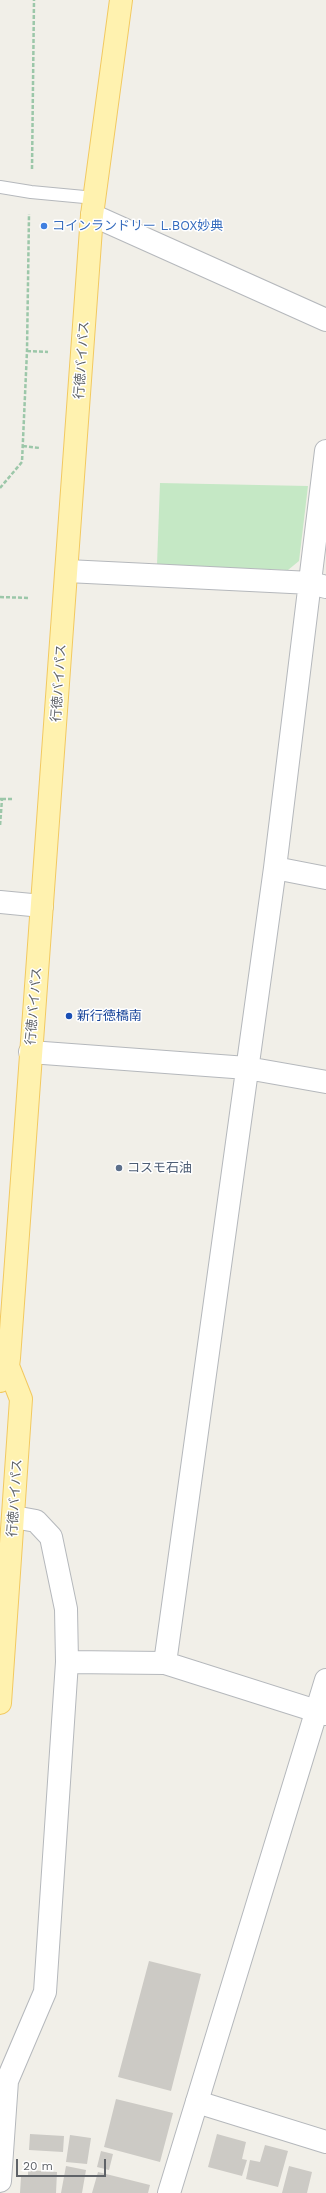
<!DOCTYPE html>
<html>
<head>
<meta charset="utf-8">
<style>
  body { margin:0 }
  #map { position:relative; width:326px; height:2193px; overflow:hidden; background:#f1efe8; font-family:"Work Sans",sans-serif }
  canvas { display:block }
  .scale { position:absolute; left:16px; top:2159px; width:90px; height:18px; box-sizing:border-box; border:2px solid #5f6368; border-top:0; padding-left:5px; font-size:12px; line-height:14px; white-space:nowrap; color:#5f6368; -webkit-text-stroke:3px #fff; paint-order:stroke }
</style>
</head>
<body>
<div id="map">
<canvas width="326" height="2193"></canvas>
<div class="scale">20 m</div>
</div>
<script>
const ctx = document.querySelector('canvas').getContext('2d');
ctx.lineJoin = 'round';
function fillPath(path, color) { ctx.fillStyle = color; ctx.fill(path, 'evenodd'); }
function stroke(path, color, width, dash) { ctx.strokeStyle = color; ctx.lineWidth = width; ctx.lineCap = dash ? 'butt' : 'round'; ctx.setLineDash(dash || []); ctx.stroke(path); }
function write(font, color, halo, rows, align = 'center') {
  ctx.font = font + ' "Work Sans","Noto Sans JP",sans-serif'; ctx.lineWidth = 3; ctx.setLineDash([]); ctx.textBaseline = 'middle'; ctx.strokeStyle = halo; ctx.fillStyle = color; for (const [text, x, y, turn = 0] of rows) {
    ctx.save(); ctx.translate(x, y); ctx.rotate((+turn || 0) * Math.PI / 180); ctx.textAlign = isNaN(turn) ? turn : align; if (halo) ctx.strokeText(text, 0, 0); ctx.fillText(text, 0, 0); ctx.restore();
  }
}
fillPath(new Path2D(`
  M160 483 308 486 299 561 288 570 157 565Z`), '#c5e8c5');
fillPath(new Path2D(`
  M149 1961 201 1974 171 2091 118 2077Z
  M116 2099 173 2113 160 2162 104 2147Z
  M30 2134 64 2136 63 2152 29 2150Z
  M217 2134 246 2142 242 2159 247 2160 242 2176 208 2167Z
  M70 2135 91 2138 87 2164 66 2162Z
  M265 2145 288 2151 278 2187 246 2179 250 2160 260 2162Z
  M101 2151 113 2154 109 2170 97 2167Z
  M66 2166 86 2170 82 2193H61Z
  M289 2166 312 2172 307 2193H282Z
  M28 2170 57 2172 56 2193H20L21 2177H28Z
  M98 2172 150 2185 148 2193H92Z`), '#cccac5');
const service = new Path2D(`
  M0 187 31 192 95 198`);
const minor = new Path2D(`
  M92 215 326 320
  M67 571 311 583 326 587
  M275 868 326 878
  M0 902 42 906
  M30 1052 247 1068 326 1082
  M67 1662 165 1663 326 1714
  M165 1663 275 868 326 451
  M197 2102 326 2142
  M0 2181 7 2081 45 1992 67 1662 66 1609 51 1537 36 1521 14 1517`);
const tertiary = new Path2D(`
  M169 2193 326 1680`);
const primary = new Path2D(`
  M0 1381 8 1366 9 1358 92 215 121 0
  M0 1703 21 1399 8 1366`);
stroke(service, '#b5b8bc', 14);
stroke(minor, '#b5b8bc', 24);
stroke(tertiary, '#b5b8bc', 24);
stroke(primary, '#f2c960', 24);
stroke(new Path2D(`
  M32 169 34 0
  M27 351 48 352
  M23 446 40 448
  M0 488 22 462 27 351 29 214
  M0 597 29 598
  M0 799H2L0 826
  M2 799H14`), '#9cc7a9', 2.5, [4, 2]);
stroke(service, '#fff', 12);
stroke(minor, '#fff', 22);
stroke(tertiary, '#fff', 22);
stroke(primary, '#fff2af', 22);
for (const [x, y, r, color] of [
  [44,226,4,"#3f7fe0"],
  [69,1016,4,"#1a4fb4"],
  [119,1168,4,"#5c6f8a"]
]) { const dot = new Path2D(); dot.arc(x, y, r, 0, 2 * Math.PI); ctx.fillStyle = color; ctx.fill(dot); stroke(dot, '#fff', 1.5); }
write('13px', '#366cbe', '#fff', [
  ["コインランドリー L.BOX妙典",52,226]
], 'left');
write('13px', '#5f6368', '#fff', [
  ["行徳バイパス",82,360,-86],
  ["行徳バイパス",59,683,-86],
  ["行徳バイパス",34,1006,-85],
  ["行徳バイパス",15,1498,-86]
]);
write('13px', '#164399', '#fff', [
  ["新行徳橋南",77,1016]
], 'left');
write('13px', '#4e5e75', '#fff', [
  ["コスモ石油",127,1168]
], 'left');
</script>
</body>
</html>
